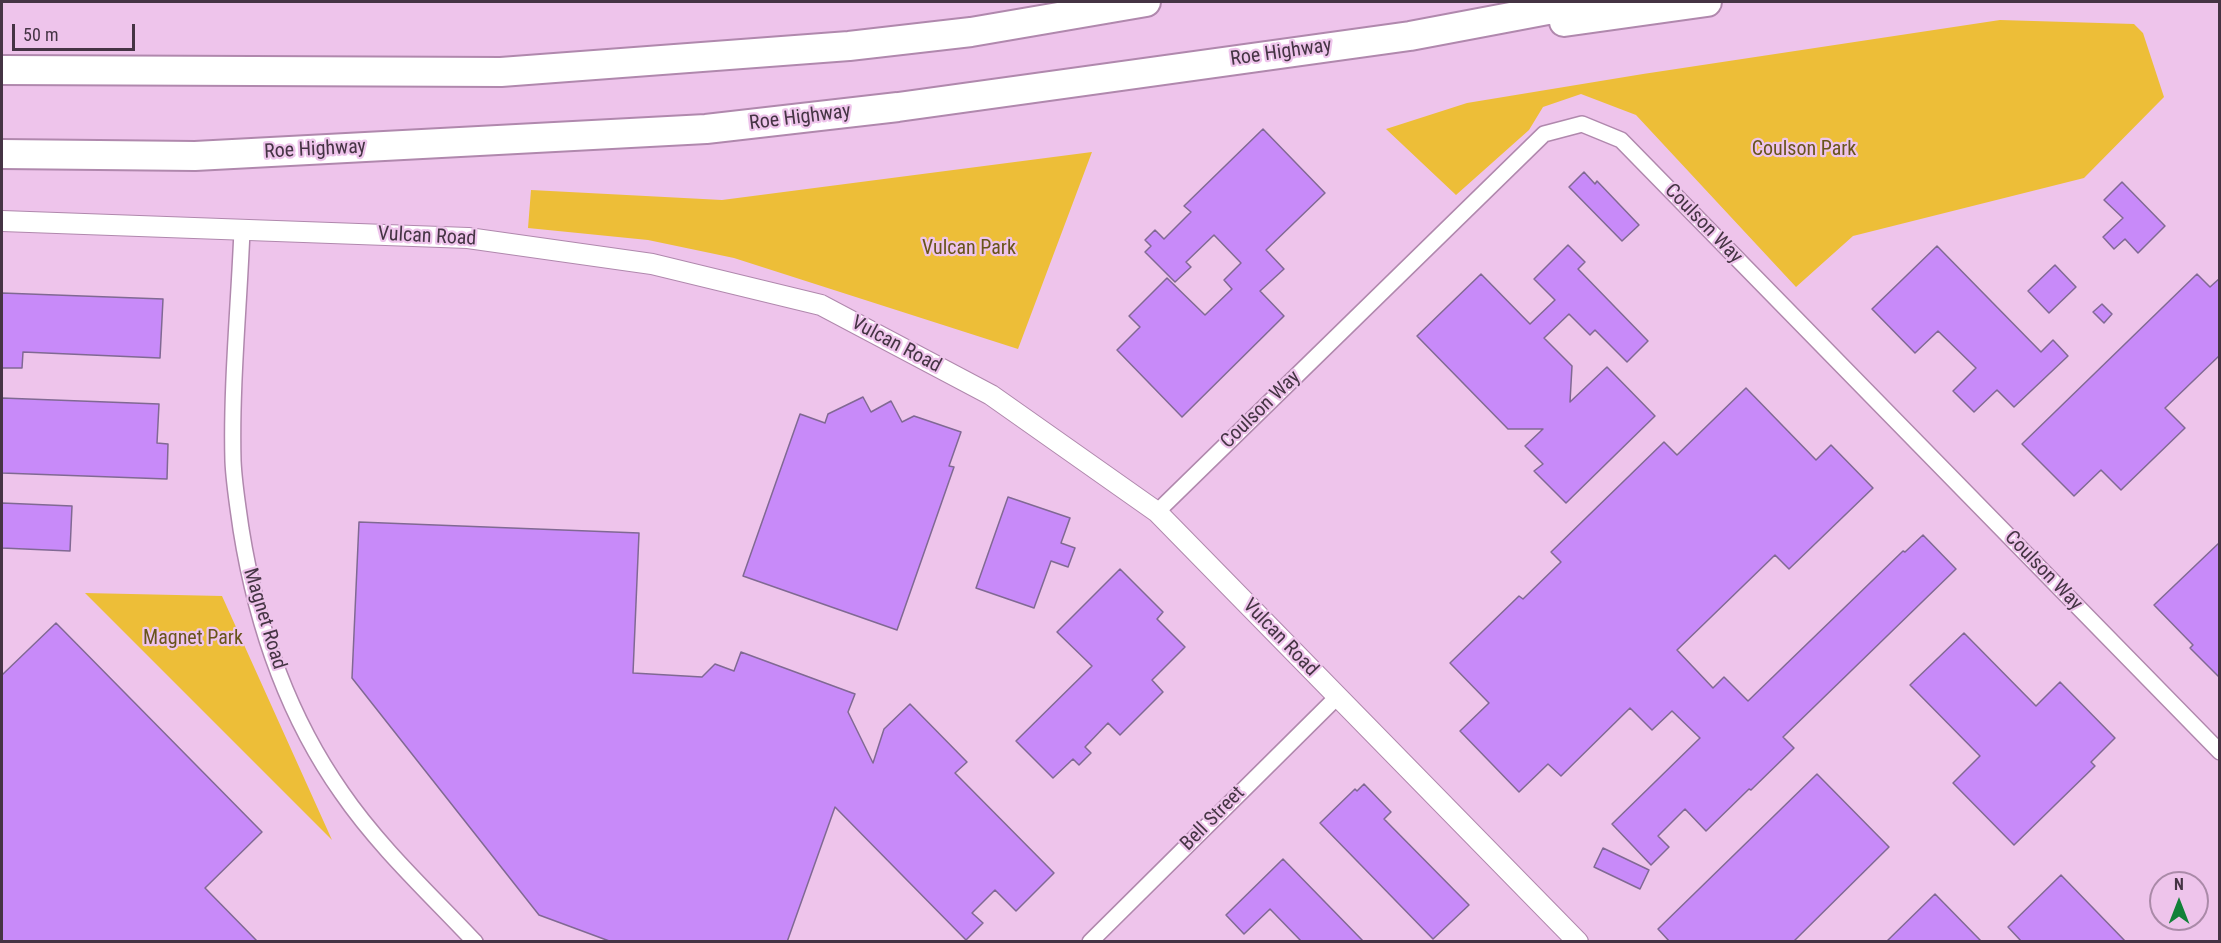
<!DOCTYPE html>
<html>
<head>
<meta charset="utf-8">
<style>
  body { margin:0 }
  #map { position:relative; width:2221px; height:943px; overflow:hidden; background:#eec4eb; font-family:"Roboto Condensed",sans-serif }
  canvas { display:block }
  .frame { position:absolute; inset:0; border:3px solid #453444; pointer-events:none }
  .north { position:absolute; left:2149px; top:871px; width:60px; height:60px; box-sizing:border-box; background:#eec4eb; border:2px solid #aa8aa8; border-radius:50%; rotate:0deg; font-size:16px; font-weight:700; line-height:24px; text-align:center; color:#453444 }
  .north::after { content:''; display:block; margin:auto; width:21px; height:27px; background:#128138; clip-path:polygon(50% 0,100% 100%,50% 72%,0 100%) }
  .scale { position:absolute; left:12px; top:24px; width:123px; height:27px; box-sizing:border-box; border:3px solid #453444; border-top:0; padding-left:8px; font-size:18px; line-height:21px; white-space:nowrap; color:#453444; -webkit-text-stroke:4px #eec4eb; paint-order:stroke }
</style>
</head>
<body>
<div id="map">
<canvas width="2221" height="943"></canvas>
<div class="frame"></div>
<div class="north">N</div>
<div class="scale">50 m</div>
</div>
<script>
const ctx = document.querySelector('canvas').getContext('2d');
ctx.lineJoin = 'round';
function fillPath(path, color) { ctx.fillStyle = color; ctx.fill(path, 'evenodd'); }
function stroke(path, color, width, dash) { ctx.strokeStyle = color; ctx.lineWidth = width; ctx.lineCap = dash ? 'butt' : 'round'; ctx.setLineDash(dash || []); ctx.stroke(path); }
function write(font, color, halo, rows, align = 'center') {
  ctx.font = font + ' "Roboto Condensed",sans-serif'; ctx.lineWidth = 4.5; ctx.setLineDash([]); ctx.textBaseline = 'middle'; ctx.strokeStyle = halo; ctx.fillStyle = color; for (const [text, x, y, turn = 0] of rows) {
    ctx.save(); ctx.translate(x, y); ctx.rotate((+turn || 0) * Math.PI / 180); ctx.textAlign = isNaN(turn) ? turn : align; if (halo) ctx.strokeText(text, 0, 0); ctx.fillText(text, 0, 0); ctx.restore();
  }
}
fillPath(new Path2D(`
  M2000 20 2134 24 2143 33 2164 97 2084 178 1853 236 1796 287 1636 115 1581 94 1543 107 1529 130 1456 195 1386 129 1467 103 1643 74Z
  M1092 152 1018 349 734 258 648 240 528 228 531 190 722 200Z
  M85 593 222 596 332 840Z`), '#edbe38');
const building = new Path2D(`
  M1263 129 1325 193 1266 250 1284 269 1260 291 1284 316 1182 417 1117 350 1140 327 1129 316 1167 278 1205 315 1232 289 1224 280 1241 263 1214 235 1186 262 1191 267 1175 282 1145 252 1151 246 1145 240 1155 230 1164 239 1191 212 1184 206Z
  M1584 172 1595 184 1597 181 1639 225 1622 241 1569 187Z
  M2122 182 2165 226 2138 253 2125 239 2114 249 2103 237 2123 218 2104 200Z
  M1568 245 1585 262 1578 269 1648 341 1627 362 1595 330 1590 335 1569 314 1544 338 1572 366 1570 402 1607 367 1655 416 1566 503 1534 471 1543 464 1525 446 1543 429H1508L1417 336 1481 274 1530 324 1555 300 1534 279Z
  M1937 246 2041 352 2053 340 2068 356 2014 407 1997 390 1974 412 1953 391 1976 368 1938 331 1915 353 1872 309Z
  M2055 265 2076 287 2049 313 2028 291Z
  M2197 274 2210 287 2220 278V355L2165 408 2185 428 2121 490 2101 470 2074 496 2022 444Z
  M2 293 163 299 160 358 23 352 22 368H2Z
  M2102 304 2112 314 2104 323 2093 312Z
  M1746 388 1816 460 1831 445 1873 488 1789 569 1775 555 1677 650 1713 688 1724 677 1748 701 1903 551 1905 552 1923 535 1956 569 1783 737 1794 748 1751 790 1749 789 1706 831 1685 809 1658 836 1669 847 1651 865 1612 824 1700 738 1672 711 1652 730 1630 708 1561 776 1548 764 1519 792 1460 731 1489 703 1450 663 1519 596 1523 599 1561 562 1551 552 1664 442 1677 455Z
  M863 397 871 412 891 401 902 422 914 416 961 432 949 466 954 467 897 630 743 576 800 414 825 423 828 414Z
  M2 398 159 404 157 443 168 444 167 479 2 473Z
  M1008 497 1070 518 1061 543 1075 548 1068 567 1051 561 1034 608 976 588Z
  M2 503 72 506 70 551 2 548Z
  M359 522 639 533 633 673 702 677 715 664 734 671 741 652 855 694 848 712 873 763 884 729 910 704 967 762 955 773 1054 873 1016 911 995 890 972 913 983 923 966 940 835 807 787 942H612L539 915 352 678Z
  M2220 542V678L2190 648 2193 645 2154 605Z
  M1120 569 1163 612 1157 619 1185 647 1152 680 1163 692 1120 735 1108 723 1085 747 1091 753 1079 765 1073 759 1053 778 1016 741 1092 666 1057 632Z
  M56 623 262 832 205 888 258 942H2V675Z
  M1964 633 2036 706 2060 682 2115 738 2091 762 2095 766 2014 845 1953 783 1980 756 1910 685Z
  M1817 774 1889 847 1793 942H1670L1658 929Z
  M1364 784 1391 812 1384 819 1469 905 1433 939 1320 823 1355 789 1357 791Z
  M1603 848 1649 870 1640 889 1594 867Z
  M1283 859 1364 942H1302L1270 909 1244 934 1226 915Z
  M2061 875 2126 942H2022L2008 927Z
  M1935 894 1982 942H1886Z`);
fillPath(building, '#c88af9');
stroke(building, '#806993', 1.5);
const minor = new Path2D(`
  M242 230C239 306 231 386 233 461 234 484 238 507 241 529 256 623 287 715 342 793 379 847 430 894 475 942
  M1157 512 1544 134 1582 124 1621 140 2220 752
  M1090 942 1337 697`);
const tertiary = new Path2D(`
  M2 221 468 238 652 264 821 305 991 395 1157 512 1578 942`);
const motorway = new Path2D(`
  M1564 22 1707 2
  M2 70 501 72 849 46 971 32 1146 2
  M2 154 195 156 706 129 898 107 1410 36 1590 2`);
stroke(minor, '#b088ad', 18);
stroke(tertiary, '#b088ad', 22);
stroke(motorway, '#b088ad', 32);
stroke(minor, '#fff', 15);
stroke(tertiary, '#fff', 20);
stroke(motorway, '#fff', 28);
write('20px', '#453444', '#eec4eb', [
  ["Roe Highway",1281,53,-8],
  ["Roe Highway",800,118,-7],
  ["Roe Highway",315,150,-3],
  ["Coulson Way",1703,224,46],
  ["Vulcan Road",427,237,3],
  ["Vulcan Road",896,345,28],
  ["Coulson Way",1261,410,-44],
  ["Coulson Way",2043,571,46],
  ["Magnet Road",264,619,73],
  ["Vulcan Road",1280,638,46],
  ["Bell Street",1213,819,-45]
]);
write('20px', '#68541b', '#eec4eb', [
  ["Coulson Park",1804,150],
  ["Vulcan Park",969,249],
  ["Magnet Park",193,639]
]);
</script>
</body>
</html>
